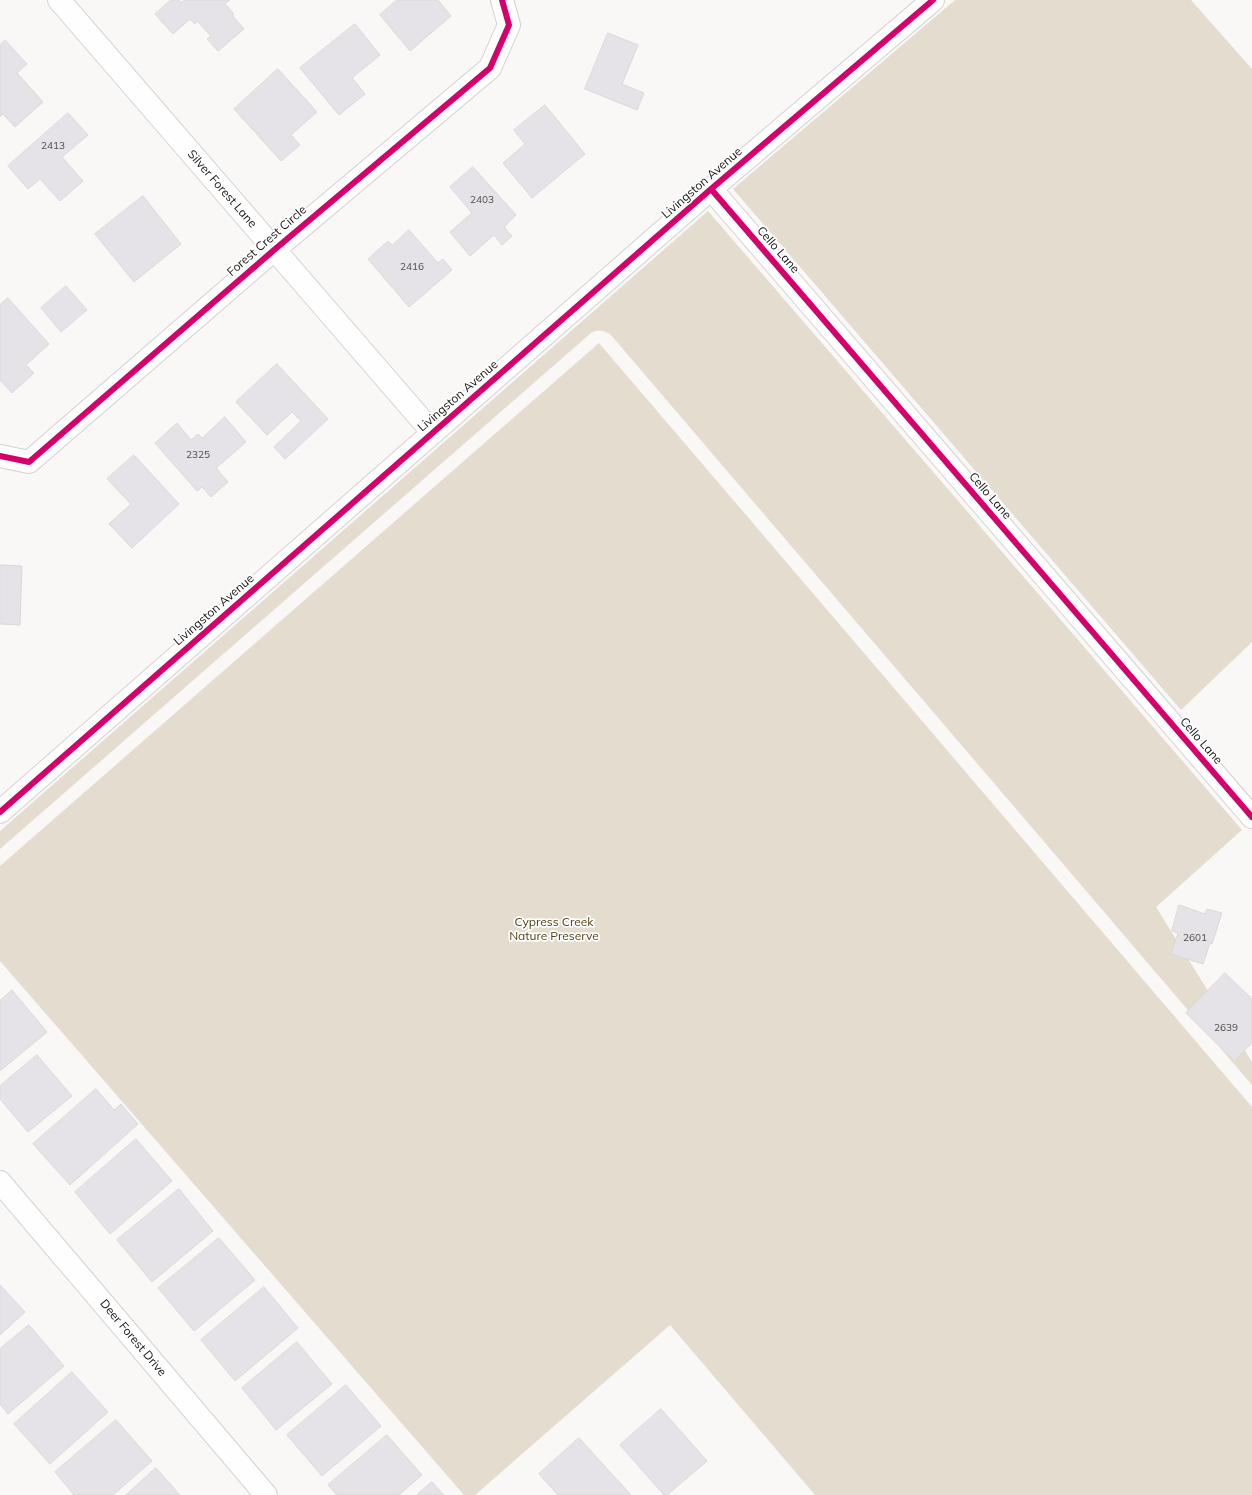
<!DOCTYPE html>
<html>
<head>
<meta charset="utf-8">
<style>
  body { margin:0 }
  canvas { display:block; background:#f9f8f7 }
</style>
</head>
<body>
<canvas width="1252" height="1495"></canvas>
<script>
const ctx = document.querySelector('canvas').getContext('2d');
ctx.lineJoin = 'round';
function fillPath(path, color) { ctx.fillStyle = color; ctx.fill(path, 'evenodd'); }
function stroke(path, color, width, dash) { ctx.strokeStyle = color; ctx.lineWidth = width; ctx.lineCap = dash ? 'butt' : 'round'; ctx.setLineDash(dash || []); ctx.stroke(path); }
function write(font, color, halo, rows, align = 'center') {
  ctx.font = font + ' Mulish,sans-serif'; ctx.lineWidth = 3.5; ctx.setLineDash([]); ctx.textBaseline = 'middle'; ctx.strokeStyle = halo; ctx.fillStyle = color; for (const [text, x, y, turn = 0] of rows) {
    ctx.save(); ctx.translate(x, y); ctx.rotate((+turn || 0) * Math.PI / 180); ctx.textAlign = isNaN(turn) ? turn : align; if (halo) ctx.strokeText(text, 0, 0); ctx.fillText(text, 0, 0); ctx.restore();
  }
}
fillPath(new Path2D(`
  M955 0H1191L1252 69V642L1181 710 733 189Z
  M708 211 1242 830 1156 907 1252 1062V1085L610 334C603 330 598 329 591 333L0 849V831Z
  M599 343 1252 1107V1495H815L670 1325 475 1495H464L0 961V866Z`), '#e3dccf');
const building = new Path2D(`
  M171 0H179L181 3 185 0H230L225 4 234 14 232 15 244 29 218 51 207 39 211 36 197 21 195 24 190 19 173 34 155 14Z
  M397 0H438L451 16 410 51 380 15Z
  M355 24 380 55 352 78 365 94 339 115 300 68Z
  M608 33 638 45 622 84 644 93 637 110 585 89Z
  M5 40 27 64 17 73 43 102 15 127 3 114 0 117V45Z
  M278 69 317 112 291 135 300 145 281 161 234 109Z
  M545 105 585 154 532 198 503 163 525 144 514 130Z
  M68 113 88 135 62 157 83 181 60 201 40 179 28 189 8 166Z
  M473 167 516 215 504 227 512 236 502 245 494 235 470 256 450 232 472 213 450 187Z
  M143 196 181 244 134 282 95 234Z
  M409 230 438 263 443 259 452 270 409 307 368 259 388 241 392 245Z
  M66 286 87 310 61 332 41 308Z
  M8 298 49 344 26 365 34 373 12 393 0 380V305Z
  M277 364 328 419 285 459 274 447 301 421 292 412 267 435 236 402Z
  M225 417 246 442 216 468 228 482 211 497 202 487 197 491 155 443 177 423 191 440 198 434 202 438Z
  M134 455 179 504 132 548 109 524 131 504 107 479Z
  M0 565 22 566 20 625 0 624Z
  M1179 905 1205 914 1207 909 1222 913 1212 944 1210 943 1203 964 1171 954 1178 933 1172 931Z
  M1225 973 1252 999V1043L1234 1061 1186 1013Z
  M12 990 47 1032 0 1071V1001Z
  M37 1055 72 1096 28 1132 0 1099V1086Z
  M96 1089 114 1110 121 1104 138 1124 70 1185 33 1144Z
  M136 1139 172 1181 110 1234 75 1192Z
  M179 1189 213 1231 152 1282 117 1240Z
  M219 1238 255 1280 194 1331 158 1288Z
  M0 1285 25 1312 0 1335Z
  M264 1287 298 1328 235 1381 201 1340Z
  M29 1325 64 1366 8 1414 0 1404V1349Z
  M297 1342 332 1384 276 1430 242 1388Z
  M72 1372 108 1412 50 1464 14 1424Z
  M346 1385 381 1426 322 1476 287 1435Z
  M661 1409 707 1461 667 1495H664L620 1445Z
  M116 1420 152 1461 113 1495H74L55 1472Z
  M387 1435 422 1475 399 1495H337L328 1485Z
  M579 1438 631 1495H558L539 1474Z
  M156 1468 180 1495H126Z
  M432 1482 444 1495H417Z`);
fillPath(building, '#e5e2e8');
stroke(building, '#dad9d9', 1);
const minor = new Path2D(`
  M59 0 433 433
  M711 189 1252 817
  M0 456 29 462 274 250 490 68 509 25 502 0
  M0 1182 266 1495`);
const tertiary = new Path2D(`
  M0 812 711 189 933 0`);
stroke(minor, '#d3d2d1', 24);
stroke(tertiary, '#d3d2d1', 24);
stroke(minor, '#fefefe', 22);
stroke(tertiary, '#fefefe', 22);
stroke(new Path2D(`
  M711 189 1252 817
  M0 456 29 462 274 250 490 68 509 25 502 0
  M0 812 711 189 933 0`), '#d6006c', 6);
write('10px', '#4d4c4c', null, [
  ["2413",53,146],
  ["2403",482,200],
  ["2416",412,267],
  ["2325",198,455],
  ["2601",1195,938],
  ["2639",1226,1028]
]);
write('12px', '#161514', '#fff', [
  ["Livingston Avenue",702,183,-41],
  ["Silver Forest Lane",222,189,49],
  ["Forest Crest Circle",267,241,-41],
  ["Cello Lane",778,250,49],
  ["Livingston Avenue",458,396,-41],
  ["Cello Lane",990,496,49],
  ["Livingston Avenue",214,610,-41],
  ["Cello Lane",1201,741,49],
  ["Deer Forest Drive",133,1338,50]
]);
write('12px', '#513f13', '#fff', [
  ["Cypress Creek",554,922],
  ["Nature Preserve",554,936]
]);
</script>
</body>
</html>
